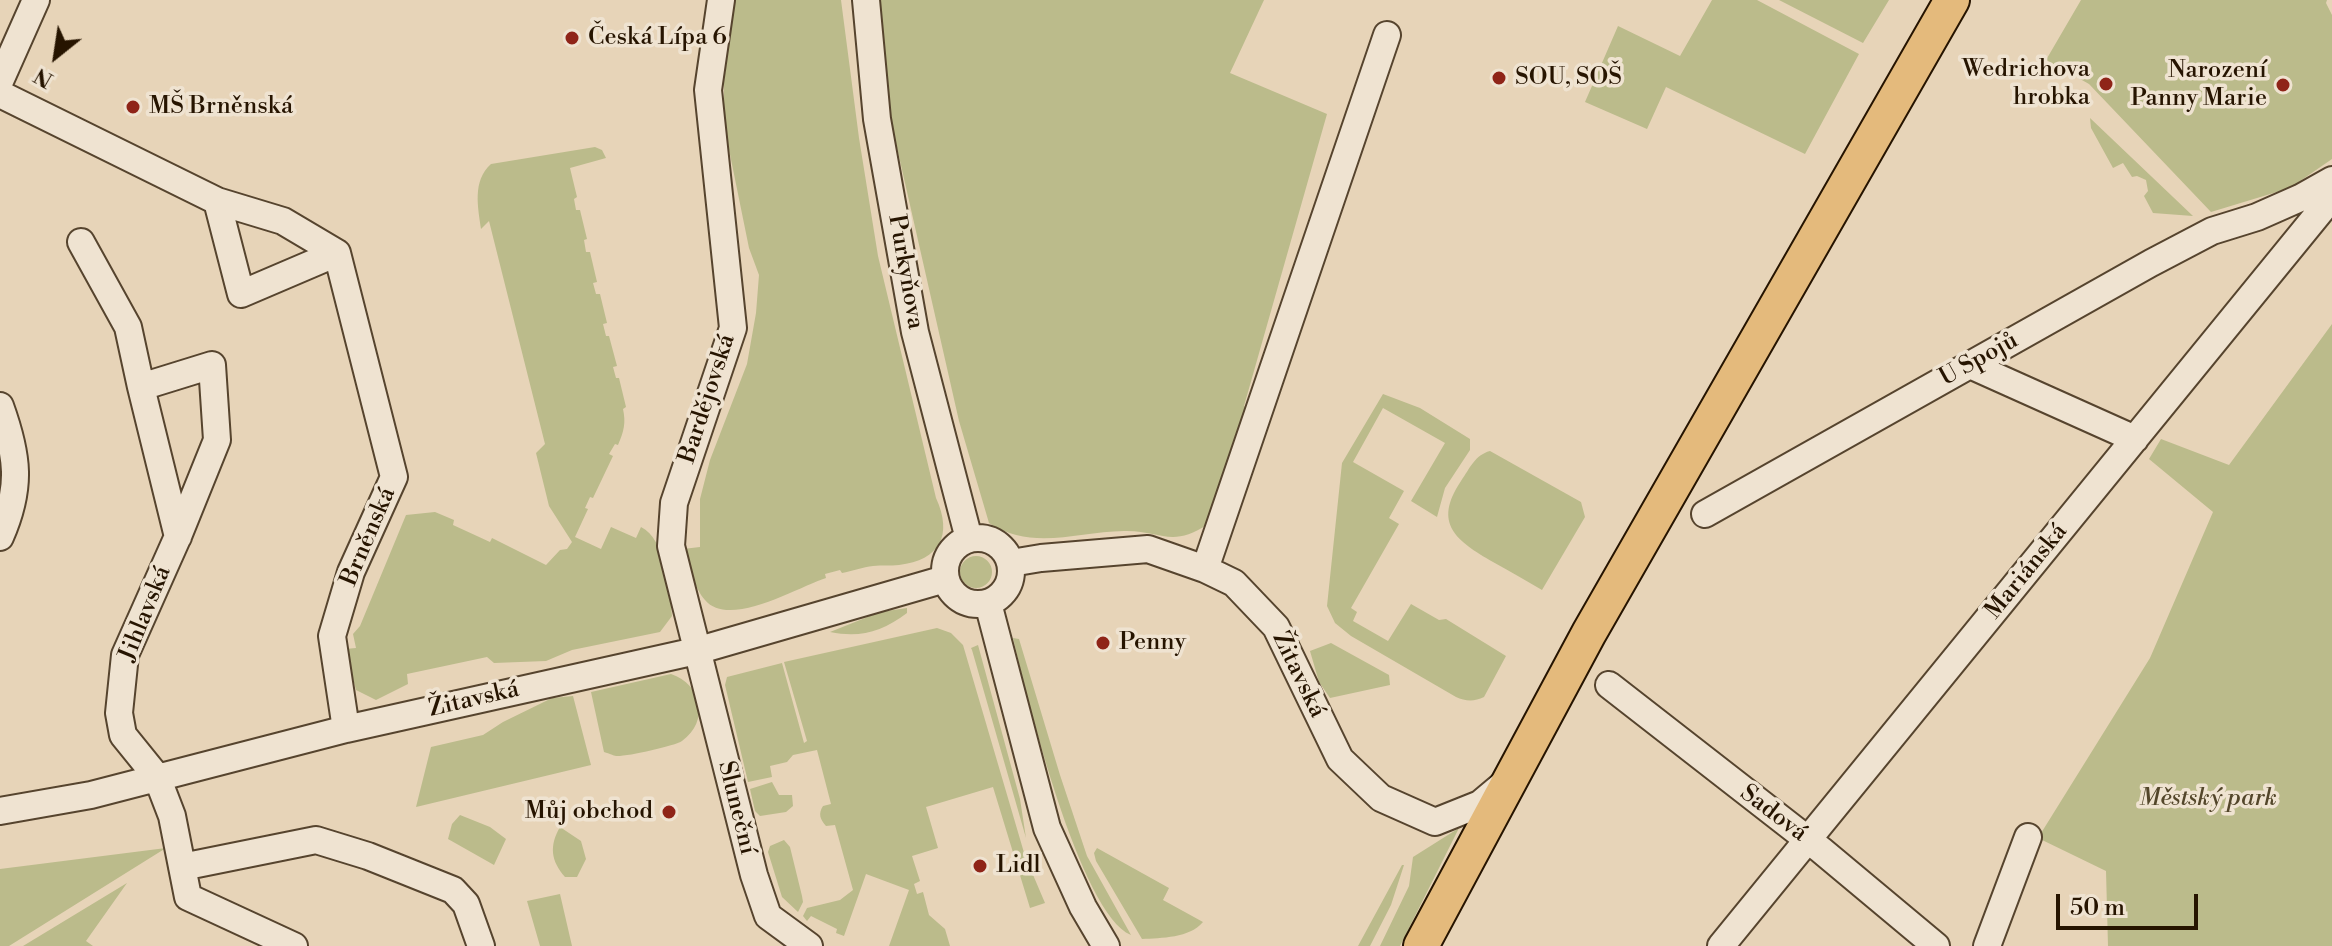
<!DOCTYPE html>
<html>
<head>
<meta charset="utf-8">
<style>
  body { margin:0 }
  #map { position:relative; width:2332px; height:946px; overflow:hidden; background:#e7d4b8; font-family:"Libre Bodoni",serif }
  canvas { display:block }
  .north { position:absolute; left:16px; top:16px; width:80px; height:80px; -webkit-text-stroke:6px #efe3d1; paint-order:stroke; rotate:210deg; font-size:22px; font-weight:700; line-height:32px; text-align:center; color:#261400 }
  .north::after { content:''; display:block; margin:auto; width:28px; height:36px; background:#261400; clip-path:polygon(50% 0,100% 100%,50% 72%,0 100%) }
  .scale { position:absolute; left:2056px; top:894px; width:142px; height:36px; box-sizing:border-box; border:4px solid #261400; border-top:0; padding-left:10px; font-size:24px; line-height:28px; white-space:nowrap; color:#261400; -webkit-text-stroke:6px #efe3d1; paint-order:stroke }
</style>
</head>
<body>
<div id="map">
<canvas width="2332" height="946"></canvas>
<div class="north">N</div>
<div class="scale">50 m</div>
</div>
<script>
const ctx = document.querySelector('canvas').getContext('2d');
ctx.lineJoin = 'round';
function fillPath(path, color) { ctx.fillStyle = color; ctx.fill(path, 'evenodd'); }
function stroke(path, color, width, dash) { ctx.strokeStyle = color; ctx.lineWidth = width; ctx.lineCap = dash ? 'butt' : 'round'; ctx.setLineDash(dash || []); ctx.stroke(path); }
function write(font, color, halo, rows, align = 'center') {
  ctx.font = font + ' "Libre Bodoni",serif'; ctx.lineWidth = 7; ctx.setLineDash([]); ctx.textBaseline = 'middle'; ctx.strokeStyle = halo; ctx.fillStyle = color; for (const [text, x, y, turn = 0] of rows) {
    ctx.save(); ctx.translate(x, y); ctx.rotate((+turn || 0) * Math.PI / 180); ctx.textAlign = isNaN(turn) ? turn : align; if (halo) ctx.strokeText(text, 0, 0); ctx.fillText(text, 0, 0); ctx.restore();
  }
}
fillPath(new Path2D(`
  M735 0H841L859 138 878 256 936 498C953 535 940 560 899 565 890 566 882 565 873 566 863 567 852 571 842 573L840 570 825 574 826 578C798 587 729 629 705 600 694 588 689 564 683 549L700 547V499L710 460 747 364 756 313 759 275 749 248 724 125V81Z
  M876 0H1264L1230 73 1327 114 1244 406 1257 415 1208 524C1171 549 1161 530 1124 531 1076 532 1032 551 989 523L959 421 888 108Z
  M1712 0H1757L1859 54 1805 154 1666 87 1647 129 1585 102 1618 26 1680 56Z
  M1779 0H1889L1863 43Z
  M2081 0H2327L2326 3 2332 15V159L2290 188 2211 212 2089 84 2046 60Z
  M2090 118 2193 216 2153 213 2144 196 2148 191 2146 180 2137 176 2132 177 2123 163 2113 168 2091 128Z
  M595 147 602 150 606 158 570 168 577 197 574 199 576 210H580L587 239 584 240 586 252H590L597 282 593 283 596 294H600L607 323 603 324 606 336H609L617 366 613 367 616 378H619L626 407 623 409C626 423 624 431 618 445L615 444 609 454 613 456 593 498 590 497 585 508 588 509 575 537 601 549 611 527 636 538 641 527C666 539 670 591 672 616L660 632 572 650 546 661 494 663 487 657 407 674 408 684 376 700 356 690 345 649 356 648 353 634 360 626 406 515 435 512 454 520 453 525 490 542 492 538 546 565 560 550 567 549 572 542 549 506 536 453 545 444 489 221 481 229C478 207 472 181 491 164Z
  M2332 324V946H2108L2106 871 2038 838 2150 658 2213 512 2149 459 2161 439 2229 465Z
  M1383 394 1420 408 1470 439V450L1445 488 1437 517 1411 501 1445 443 1383 408 1353 462 1404 491 1389 518 1399 524 1351 608 1357 612 1353 621 1388 641 1411 604 1439 620 1446 619 1506 656 1484 697C1474 702 1465 701 1456 697L1351 636 1335 623 1327 606 1342 463Z
  M1490 451 1581 502 1585 517 1542 590C1526 581 1510 571 1493 562 1457 541 1432 524 1461 481 1470 468 1475 455 1490 451Z
  M960 572a16 16 0 1 1 32 0a16 16 0 1 1-32 0Z
  M907 608V613C882 632 860 638 830 632L880 612Z
  M937 628 951 633 963 645 1025 856 1045 903 1030 908 993 787 926 807 938 848 912 856 920 881 914 884 917 894 923 892 929 915 945 929 950 946H889L909 890 866 874 844 936 836 933 837 929 811 916 807 921 803 916 807 908 840 900 853 890 835 825 826 826C820 819 818 814 823 806L831 804 817 750 793 755 787 762 770 766 772 777 748 782 725 685 727 677 782 663 804 743 807 741 784 662Z
  M1013 638 1019 639 1060 775 1087 856 1131 935C1080 914 1026 695 1013 638Z
  M1331 643 1389 675 1390 685 1330 698 1319 682 1310 651Z
  M978 645 1020 799 1026 838 972 650 971 648Z
  M671 674C702 684 710 721 682 741 675 746 625 757 616 756 615 756 605 752 604 752L591 692Z
  M573 696 591 765 416 807 431 747 483 735 503 722 552 698Z
  M772 782 779 795H792L793 806 786 812 760 816 755 811 750 789Z
  M460 815 490 827 506 839 494 865 448 839 452 824Z
  M560 827 581 841 586 859 577 877H565C551 861 549 846 560 827Z
  M1459 828 1400 946H1380L1409 886 1413 857Z
  M784 840 790 847 802 896 803 902 798 912 782 897 768 852 770 846Z
  M166 848 9 946H0V869Z
  M1097 848 1169 888 1163 900 1203 922C1190 938 1161 938 1142 939L1096 861 1094 853Z
  M1402 865H1404L1391 905 1370 946H1358Z
  M127 883 86 941 93 946H23Z
  M560 894 572 946H540L527 901Z`), '#bbbb8b');
const minor = new Path2D(`
  M721 0 708 90 733 328 674 503 671 546 754 875 768 916 809 946
  M866 0 877 119 915 332 969 539
  M0 81 36 0
  M0 94 217 201
  M81 242 128 327 141 387
  M337 253 283 221 217 201 241 294 337 253 394 477 351 572 332 636 346 729
  M1970 365 2135 439
  M0 406C18 456 22 487 0 537
  M1705 514 2151 263 2212 231 2257 217 2300 198 2332 180
  M178 537 141 387 212 365 217 440 179 534 125 655 119 713 123 735 157 777 172 816 188 897 294 946
  M945 571a33 33 0 1 1 66 0a33 33 0 1 1-66 0Z
  M1011 563 1041 558 1148 549 1205 569 1234 583 1276 627 1340 759 1381 798 1435 822 1480 804 1505 783
  M1205 569 1387 35
  M988 603 1047 828 1083 907 1106 946
  M1609 685 1821 850 1936 946
  M0 811 91 795 346 729 696 651 945 579
  M182 867 316 840 368 856 453 890 466 904 481 946
  M1721 946 2332 197
  M1987 946 2028 837`);
const major = new Path2D(`
  M1421 946 1589 633 1952 0`);
stroke(minor, '#56442e', 30);
stroke(major, '#261400', 38);
stroke(minor, '#efe3d1', 26);
stroke(major, '#e4ba7c', 34);
for (const [x, y, r, color] of [
  [572,38,8,"#8f2418"],
  [1499,78,8,"#8f2418"],
  [2106,84,8,"#8f2418"],
  [2283,85,8,"#8f2418"],
  [133,107,8,"#8f2418"],
  [1103,643,8,"#8f2418"],
  [669,812,8,"#8f2418"],
  [980,866,8,"#8f2418"]
]) { const dot = new Path2D(); dot.arc(x, y, r, 0, 2 * Math.PI); ctx.fillStyle = color; ctx.fill(dot); stroke(dot, '#efe3d1', 3); }
write('24px', '#261400', '#efe3d1', [
  ["Česká Lípa 6",588,38],
  ["Wedrichova",2090,70,"right"],
  ["hrobka",2090,98,"right"],
  ["Narození",2267,71,"right"],
  ["Panny Marie",2267,99,"right"],
  ["SOU, SOŠ",1515,78],
  ["MŠ Brněnská",149,107],
  ["Penny",1119,643],
  ["Můj obchod",653,812,"right"],
  ["Lidl",996,866]
], 'left');
write('24px', '#261400', '#efe3d1', [
  ["Purkyňova",905,272,80],
  ["U Spojů",1979,360,-29],
  ["Bardějovská",708,399,-72],
  ["Brněnská",369,537,-67],
  ["Mariánská",2027,572,-51],
  ["Jihlavská",146,614,-68],
  ["Žitavská",1298,675,64],
  ["Žitavská",474,700,-13],
  ["Sluneční",736,808,76],
  ["Sadová",1773,814,37]
]);
write('italic 24px', '#53462a', '#efe3d1', [
  ["Městský park",2208,799]
]);
</script>
</body>
</html>
